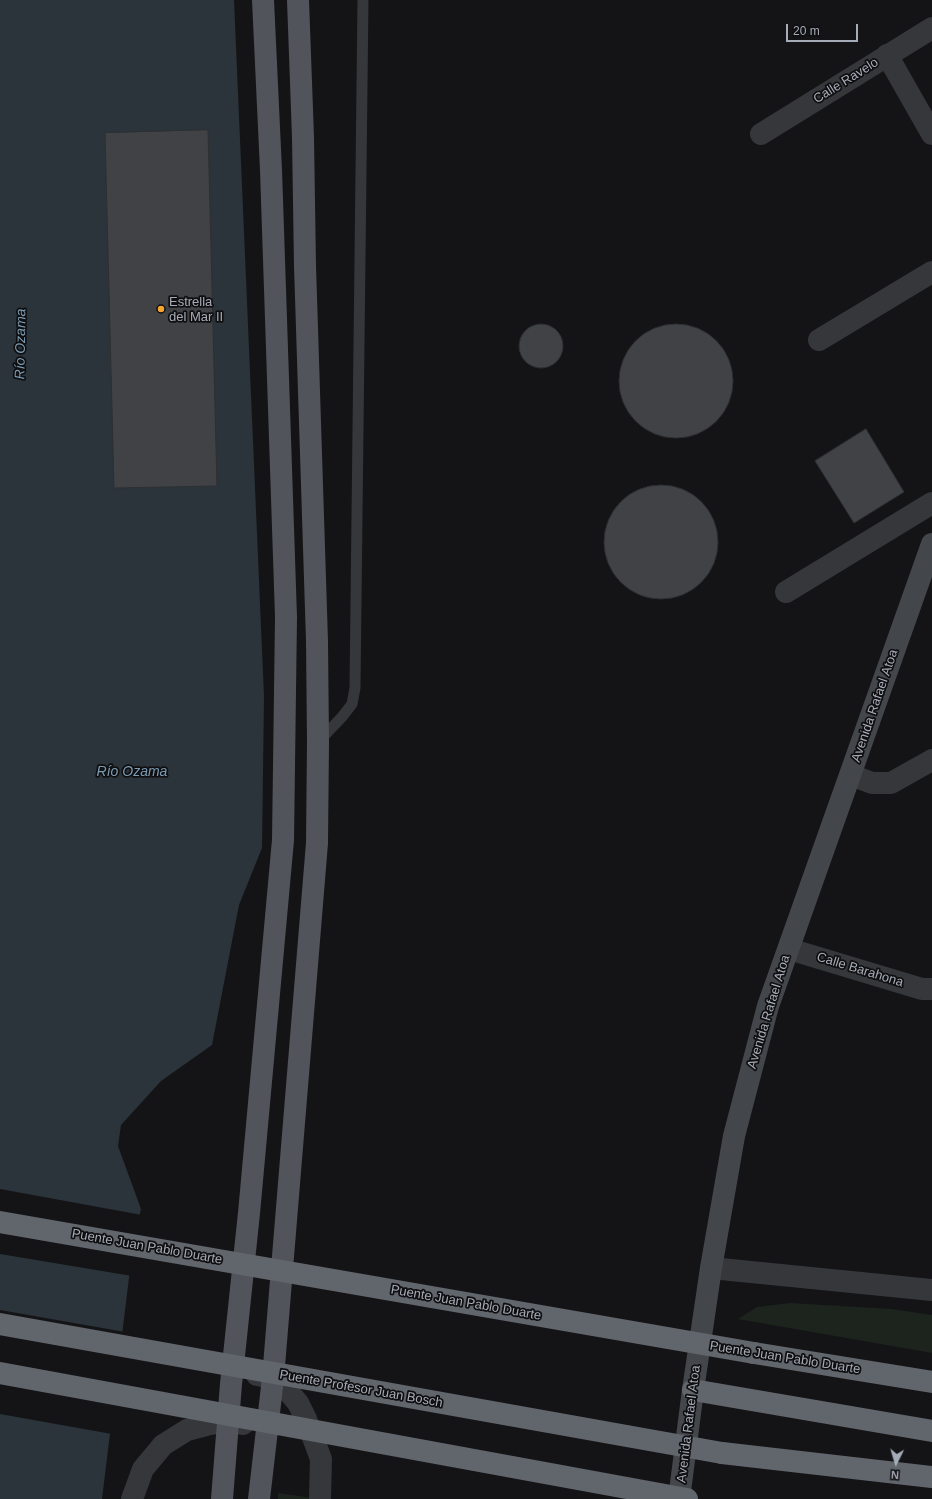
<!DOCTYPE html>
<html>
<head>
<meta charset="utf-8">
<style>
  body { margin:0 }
  #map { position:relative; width:932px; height:1499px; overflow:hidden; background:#141416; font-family:Arial,sans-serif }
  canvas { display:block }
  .north { position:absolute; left:876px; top:1443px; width:40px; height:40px; -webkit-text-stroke:3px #0f0f11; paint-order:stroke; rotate:185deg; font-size:11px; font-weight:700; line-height:16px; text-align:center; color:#a6acb7 }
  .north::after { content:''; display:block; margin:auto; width:14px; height:18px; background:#a6acb7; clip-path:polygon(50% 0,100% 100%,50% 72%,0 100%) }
  .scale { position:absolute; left:786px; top:24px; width:72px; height:18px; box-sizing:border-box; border:2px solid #a6acb7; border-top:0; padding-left:5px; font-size:12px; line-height:14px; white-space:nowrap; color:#a6acb7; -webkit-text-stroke:3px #0f0f11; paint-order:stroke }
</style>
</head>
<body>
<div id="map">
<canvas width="932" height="1499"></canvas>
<div class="north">N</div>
<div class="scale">20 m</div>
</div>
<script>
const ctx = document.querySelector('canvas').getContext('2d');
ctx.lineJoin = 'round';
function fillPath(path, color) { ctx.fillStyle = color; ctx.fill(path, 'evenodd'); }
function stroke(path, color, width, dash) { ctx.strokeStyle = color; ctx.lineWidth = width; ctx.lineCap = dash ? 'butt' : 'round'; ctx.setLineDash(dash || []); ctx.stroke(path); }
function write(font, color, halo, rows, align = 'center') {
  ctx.font = font + ' Arial,sans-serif'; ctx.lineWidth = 3.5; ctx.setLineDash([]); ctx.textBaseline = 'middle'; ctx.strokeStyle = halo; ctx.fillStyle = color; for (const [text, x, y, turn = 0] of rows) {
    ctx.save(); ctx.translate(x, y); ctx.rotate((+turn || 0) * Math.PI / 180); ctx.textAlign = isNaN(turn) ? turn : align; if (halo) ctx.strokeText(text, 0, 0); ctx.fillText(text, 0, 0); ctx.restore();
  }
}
fillPath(new Path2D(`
  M790 1303 892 1309 932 1315V1353L738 1319 757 1307Z
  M278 1493 320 1499H278Z`), '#1c241d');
fillPath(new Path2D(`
  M0 0H234L264 696 262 848 239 905 212 1045 161 1081 121 1125 118 1146 141 1209 133 1245 102 1499H0Z`), '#2a343a');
fillPath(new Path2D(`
  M0 1189 142 1215 135 1246 132 1276 0 1254Z
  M0 1310 125 1332 112 1434 0 1414Z`), '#141416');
const building = new Path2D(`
  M208 130 217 486 114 488 105 133Z
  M619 381a57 57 0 1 1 114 0a57 57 0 1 1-114 0Z
  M519 346a22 22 0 1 1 44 0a22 22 0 1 1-44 0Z
  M866 429 904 492 854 523 815 461Z
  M604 542a57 57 0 1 1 114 0a57 57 0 1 1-114 0Z`);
fillPath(building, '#404246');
stroke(building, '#2e2f32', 1);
stroke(new Path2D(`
  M319 741 342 717 352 704 355 688 363 0`), '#35373b', 11);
stroke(new Path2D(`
  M887 55 932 134
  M761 134 932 28
  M819 340 932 272
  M786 592 932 503
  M851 775 872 783H891L932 760
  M789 949 922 989H932
  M711 1268 932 1290`), '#35373b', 22);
stroke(new Path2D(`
  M257 1375 273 1378 282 1384 298 1403 306 1419 321 1459 320 1499
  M132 1499 143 1469 163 1445 187 1430 206 1425 227 1421 243 1424`), '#35373b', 22);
stroke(new Path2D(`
  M679 1499 693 1390 711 1268 734 1136 768 1006 932 544`), '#43464b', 22);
stroke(new Path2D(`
  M222 1499 231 1384 249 1213 283 840 286 617 271 170 263 0
  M259 1499 273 1378 317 843 318 742 317 641 305 266 303 137 298 0`), '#51545a', 22);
stroke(new Path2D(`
  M754 1353 932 1382
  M693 1390 932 1431
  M722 1453 932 1477`), '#61656c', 22);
stroke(new Path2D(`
  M0 1222 754 1353
  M0 1324 722 1453
  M0 1373 687 1499`), '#61656c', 22);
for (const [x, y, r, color] of [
  [161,309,4,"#f5a72d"]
]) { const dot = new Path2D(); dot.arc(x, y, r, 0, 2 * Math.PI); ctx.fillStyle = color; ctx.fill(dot); stroke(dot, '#0f0f11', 1.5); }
write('13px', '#a6acb7', '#0f0f11', [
  ["Calle Ravelo",846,81,-32],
  ["Avenida Rafael Atoa",875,706,-71],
  ["Calle Barahona",860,970,17],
  ["Avenida Rafael Atoa",769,1012,-73],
  ["Puente Juan Pablo Duarte",147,1247,10],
  ["Puente Juan Pablo Duarte",466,1303,10],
  ["Puente Juan Pablo Duarte",785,1358,9],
  ["Puente Profesor Juan Bosch",361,1389,10],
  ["Avenida Rafael Atoa",689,1424,-83]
]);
write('13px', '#a6acb7', '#0f0f11', [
  ["Estrella",169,302],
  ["del Mar II",169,317]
], 'left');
write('italic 14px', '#7c9cb3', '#0f0f11', [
  ["Río Ozama",21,344,-89],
  ["Río Ozama",132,772]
]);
</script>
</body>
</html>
